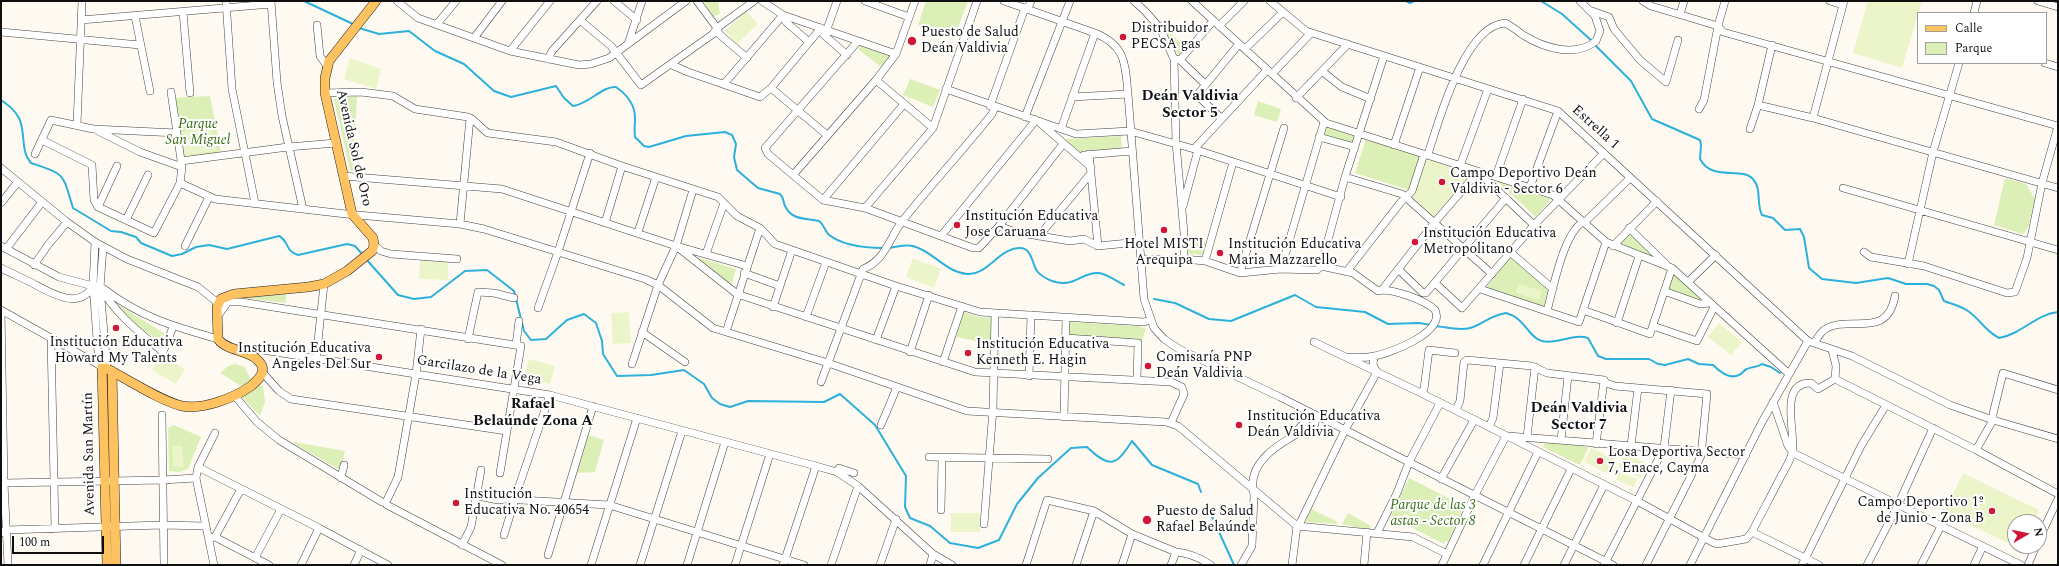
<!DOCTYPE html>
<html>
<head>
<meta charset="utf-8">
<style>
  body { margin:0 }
  #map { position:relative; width:2059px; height:566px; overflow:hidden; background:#fffaf1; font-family:Spectral,serif }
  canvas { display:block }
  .frame { position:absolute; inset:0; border:2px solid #0f0f0f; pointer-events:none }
  .legend { position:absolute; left:1917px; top:12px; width:130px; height:52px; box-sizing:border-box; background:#fff; border:1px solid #9f9f9f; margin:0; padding:5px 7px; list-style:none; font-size:12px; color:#0f0f0f }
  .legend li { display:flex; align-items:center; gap:8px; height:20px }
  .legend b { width:20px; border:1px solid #9f9f9f }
  .north { position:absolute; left:2007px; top:514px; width:40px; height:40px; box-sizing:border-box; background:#fff; border:1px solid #9f9f9f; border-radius:50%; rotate:81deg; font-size:11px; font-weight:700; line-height:16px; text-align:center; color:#0f0f0f }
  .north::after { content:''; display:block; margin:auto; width:14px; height:18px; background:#d0173a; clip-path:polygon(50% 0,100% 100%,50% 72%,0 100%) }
  .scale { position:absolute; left:12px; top:536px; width:92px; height:18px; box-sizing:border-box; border:2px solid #0f0f0f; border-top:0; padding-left:5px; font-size:12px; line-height:14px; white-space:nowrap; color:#0f0f0f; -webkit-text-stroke:3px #fff; paint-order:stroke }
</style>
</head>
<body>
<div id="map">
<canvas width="2059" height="566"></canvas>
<div class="frame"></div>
<ul class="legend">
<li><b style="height:5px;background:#ffc261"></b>Calle</li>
<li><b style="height:11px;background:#dbefb6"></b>Parque</li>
</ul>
<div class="north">N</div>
<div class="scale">100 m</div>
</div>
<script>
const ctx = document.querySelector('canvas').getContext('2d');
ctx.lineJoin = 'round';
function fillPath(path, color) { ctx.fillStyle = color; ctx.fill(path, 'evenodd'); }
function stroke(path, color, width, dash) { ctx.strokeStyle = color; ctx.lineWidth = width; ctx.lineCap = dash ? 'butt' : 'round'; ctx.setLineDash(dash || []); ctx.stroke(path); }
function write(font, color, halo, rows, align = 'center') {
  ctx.font = font + ' Spectral,serif'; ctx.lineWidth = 4; ctx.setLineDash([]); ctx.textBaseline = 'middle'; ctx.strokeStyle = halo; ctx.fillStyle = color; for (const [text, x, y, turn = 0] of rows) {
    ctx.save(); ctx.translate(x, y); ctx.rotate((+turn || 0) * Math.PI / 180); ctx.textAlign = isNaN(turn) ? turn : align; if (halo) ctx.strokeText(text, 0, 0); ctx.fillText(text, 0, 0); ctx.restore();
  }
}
fillPath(new Path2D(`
  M703 1H718L720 13 714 17Z
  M926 1H968L954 38 918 25Z
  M1169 32 1186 48 1179 56 1175 51 1167 33Z
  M861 46 890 56 881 67 858 49Z
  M910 79 940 90 933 107 903 95Z
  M210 96 221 153 183 156 173 98Z
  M357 96 353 171 350 170 334 99Z
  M1258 101 1281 109 1277 122 1254 115Z
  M1325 126 1354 136 1352 143 1323 134Z
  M1121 136 1122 149 1078 152 1065 141 1066 139Z
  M1366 139 1420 156 1409 190 1355 173Z
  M2005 178 2026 184 2035 199 2028 228 2023 234 1994 225Z
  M1497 181 1551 199 1536 217Z
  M1630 232 1658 259 1620 243Z
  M1187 236 1206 242 1202 255 1188 254Z
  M690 255 736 269 731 286Z
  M1511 256 1550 291 1545 307 1486 288Z
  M1675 275 1700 299V301L1668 290 1673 276Z
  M286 294V303L245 298Z
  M112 301 167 335 161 343 127 318Z
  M964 312 979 317 993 318 991 344 956 337Z
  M1070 322 1138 326 1146 329 1141 342 1139 339 1069 336Z
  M235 364 245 367 251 380 241 386 220 373 228 366Z
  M260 385 263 386 265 402 260 416 242 397Z
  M174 425 201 437 188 469 179 472 169 471 168 428Z
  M588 435 604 440 595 472 577 473Z
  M294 442 345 451 340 470 293 443Z
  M1545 442 1583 446 1588 448 1580 465 1543 447Z
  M1409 478 1464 506 1448 542 1445 541 1444 544 1407 525 1396 522 1390 518Z
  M1311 509 1338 522 1337 524 1306 522Z
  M1348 513 1371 526 1369 530 1342 524Z`), '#dbefb6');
fillPath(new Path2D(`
  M1868 1H1922L1902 68 1853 53Z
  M746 11 758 24 737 44 725 31Z
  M350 58 381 69 376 89 344 79Z
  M212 129 217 151 185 155 181 132Z
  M1427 158 1473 174 1434 218 1411 197 1415 191Z
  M913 258 941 269 934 288 906 277Z
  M420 259 448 260V280L419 279Z
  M1519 284 1542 291 1539 300 1516 293Z
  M629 312 631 343 613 344 611 313Z
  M1719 323 1742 342 1731 355 1708 337Z
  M161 354 185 369 176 384 152 370Z
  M529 359 555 366 550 384 524 377Z
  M172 446H182L184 467H173Z
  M1591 448 1616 460 1610 475 1584 462Z
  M1625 453 1647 464 1641 478 1618 467Z
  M1620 472 1637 479 1634 487 1616 480Z
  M1963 473 2039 510 2033 522H2015V546H2022L2020 549 1944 512Z
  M951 513H979L980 532H951Z`), '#ecf5c9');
stroke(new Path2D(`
  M304 1 353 24
  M1406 1 1410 3 1414 1
  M1541 1 1562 14 1592 41
  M359 28 379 34 409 31 435 51 464 64 494 91 511 97 556 86 564 98 573 106C589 104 602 86 616 87 626 94 635 105 635 118 635 125 634 130 635 137L644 146 649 147 686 136 725 132 732 135 736 144 734 157 737 170 758 188 780 194C784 198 783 202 785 206 792 221 807 218 819 221 823 224 825 230 828 234 842 246 867 248 884 248
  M1595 45 1631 81 1652 119 1700 140 1701 145 1700 159C1712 182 1741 166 1753 179 1762 189 1756 204 1762 215L1773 218 1785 230 1800 229 1804 237 1809 268 1822 279 1856 283 1888 278 1906 284H1927L1934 286 1939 290 1944 301C1952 304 1961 306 1968 311 1981 320 1984 330 1999 338 2022 334 2036 314 2058 312
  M1 100C8 105 15 110 19 118 26 132 20 151 31 163 66 175 62 172 73 208L111 231 121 232 136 237 141 243 172 256 182 254 196 247 209 245 227 249 279 236C289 241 285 251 298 255L347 244 355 246 363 255
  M889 248C897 247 905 244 913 246 933 251 945 272 967 274 987 276 999 248 1020 248 1032 248 1032 264 1037 271 1040 275 1047 279 1052 281 1074 289 1082 271 1099 273 1107 274 1116 281 1124 285
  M366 259 398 295 414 299 431 297 465 271 487 270 514 291 524 331 531 340 546 339 567 320 584 314 596 323 602 341 603 354 617 376 651 375 684 370 704 384 712 398 720 404 730 407 748 401 824 402 840 394 875 425 906 476 905 507 910 518 930 526 950 543 978 548 999 540 1017 504 1038 478 1071 448 1087 447C1110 469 1116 466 1132 441L1152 465 1198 484 1201 492
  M1154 299 1175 303 1209 319 1231 321 1295 295 1316 307 1365 312 1388 324 1419 323 1431 325
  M1435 326C1446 327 1459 331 1470 328 1484 324 1488 316 1506 313 1525 318 1529 338 1542 341 1557 345 1573 333 1588 338L1598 356 1606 359H1649L1658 364 1665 365 1688 359 1699 364 1713 365C1719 371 1729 380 1739 375 1742 374 1744 370 1747 369 1752 366 1757 368 1762 364L1771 367 1780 373
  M1210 512 1234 565`), '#2eb0dc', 2);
const minor = new Path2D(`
  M226 1 232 89 255 203
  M271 1 277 82 282 116 303 209
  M397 1 418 18 510 51 579 65 591 64 609 58 686 1
  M614 1 637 20
  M697 1 717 28 719 34 747 58
  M762 1 783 15 896 54
  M865 1 909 17
  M1004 1 1095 33C1126 46 1125 63 1128 94L1144 299 1154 328 1164 339 1179 349 1280 397 1613 565
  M1134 1 1145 11 1160 28 1174 59 1176 143 1184 233V259
  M1192 1 1326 123 1553 195 1606 242 1672 268 1788 373
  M1270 1 1306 31 1558 111 1808 341 1852 356 1950 405 1993 420 2058 439
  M1643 1 1651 6 1718 26 1723 32 2058 126
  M1830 1 1843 5
  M2038 1 2058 7
  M1592 11 1609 17 1614 29 1640 60 1666 82 1678 40
  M183 12 190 93
  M1974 13 1977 1
  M1680 14 1684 1
  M135 16 150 91
  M81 20 271 4
  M581 21 611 46 641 85 713 34 717 28 754 1
  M437 24 456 1
  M317 25 320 56 327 66
  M1219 26 1244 1
  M827 29 837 1
  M1 32 140 45
  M474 38 502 1
  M858 41 765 148 768 154 823 200 865 208 973 248H979L999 226 1063 144
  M628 44 642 1
  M1245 49 1283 12
  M510 51 550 1
  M548 59 552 51 597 1
  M1176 59 1180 60 1205 84
  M1180 60 1213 21
  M2045 63 2058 67
  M672 65 688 72 760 97 771 88 821 28 823 34 847 55
  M1323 72 1342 87 1371 99
  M1272 74 1311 33
  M876 80 933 128
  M724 84 783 15 786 22 809 42
  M771 88 827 135
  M946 89 1076 134 1130 131 1194 149 1341 197
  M325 93 361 92 393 96 415 109 468 117C476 120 480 128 488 133L556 142 622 166 718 197 737 216 760 228 775 244 896 286 980 312 1144 322 1150 320
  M1072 97 1128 94
  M1296 98 1348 44
  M1758 105 1813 118 2058 188
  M990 106 1025 8 1029 6 1031 1
  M1699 109 1704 100 1718 26 1725 1
  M1025 117 1070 1
  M1813 118 1844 1
  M1222 119 1199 97 1198 94 1239 44
  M1040 123 1091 167
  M77 124 82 1
  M94 129 140 152 182 167
  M1061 129 1095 33
  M1750 129 1758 105 1772 45
  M1319 137 1355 147
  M42 140 92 165 94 200 98 207 154 233 180 183 182 167 171 92
  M1394 145 1420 67
  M1194 149 1267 70
  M35 154 51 120 93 129 177 133
  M1089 154 1098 246
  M1428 154C1439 121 1464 26 1505 23 1512 26 1517 31 1523 35 1544 48 1575 58 1596 41L1600 31 1595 16 1580 1
  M1084 155 1132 151
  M181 161 288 147 336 143
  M1460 166 1488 89
  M1 168 67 222 95 242 127 259 198 287 218 303
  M794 174 876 80 896 54 915 1
  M343 176 502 189 676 246 737 294 975 372 1171 382 1182 387 1184 394 1171 423
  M1496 176 1523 99
  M1345 177 1402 194 1492 274
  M180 183 215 199 346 214 460 224 484 229 645 279 658 285 713 328 828 363 967 411 1166 422 1178 426 1297 526 1413 537 1447 554
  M1530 187 1558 111
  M1843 188 2058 250
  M823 200 904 104
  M1 203 17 183
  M1183 206 1198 150
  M98 207 117 166
  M865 208 933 128 977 1
  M126 220 148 175
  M605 223 622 166
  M460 224 470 118
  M999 226 1015 232 1070 241 1084 239 1098 246 1139 242
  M1629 228 1666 264
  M638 232 656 177
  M941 236 1036 120
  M1039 236 1091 173
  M95 242 93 286 99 365
  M374 245 381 251 391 254 457 259
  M1 246 59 277 93 286
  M185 246 209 197
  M1613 246 1657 201
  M103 247 100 288 107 368
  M680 247 747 266
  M6 249 42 202
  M1510 252 1553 289
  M1864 252 1871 257 1924 266 2007 293 2015 292 2027 258 2042 183 2058 126
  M706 254 724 203
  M1141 259H1184L1205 261 1240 273 1281 269 1317 270 1321 266 1353 273 1378 291C1390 287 1427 301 1435 310 1446 332 1391 353 1374 356 1366 358 1358 358 1349 357
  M1205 261 1233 162
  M1908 264 1933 152 1959 63
  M34 265 48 245 67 222
  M1321 266 1345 177 1384 56
  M1 268C11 273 22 278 32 283 51 293 79 311 93 286H100C115 314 139 332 163 352L173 327
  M1281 269 1324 122
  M1398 269 1423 293H1426L1506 198
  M1347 271 1401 202 1412 191 1424 154
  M744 273 780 286
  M1240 273 1284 128
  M1688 282 1716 255
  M1435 283 1462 308 1534 225 1604 153
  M104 289C140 317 175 327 218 339
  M1480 289 1579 322 1606 242
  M1382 290 1435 222 1478 172 1534 225
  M1664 291 1700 304 1709 303
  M773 307 792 250
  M538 308 558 252 590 153
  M1 310 101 366
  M1583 310 1650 334 1672 268
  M1 311 4 483 8 565
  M1547 311C1553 290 1564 227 1587 220L1630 178
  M217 317 228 302H241L521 346 500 473
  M806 317 826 262
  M1617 323 1639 256
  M1653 326 1697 341 1714 307
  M642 332 685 362
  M726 332 760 228
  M51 338 55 529
  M1066 338 1138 343 1137 380
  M468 339 478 292 494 293 514 298
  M876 340 896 286
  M1314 342 1421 393 1637 501 1712 542 1717 544 1746 539 1752 532C1761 514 1771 496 1780 478 1784 470 1790 462 1792 453 1797 435 1777 382 1811 383L1818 389 1835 379
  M1814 343C1817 339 1820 333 1824 330 1849 313 1887 341 1895 296
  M516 345 519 321
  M239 350 256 349 550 395 816 466 837 472 858 486 933 554 952 565
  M1832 350 1836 366 1835 379 1976 450 2058 494
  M910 352 929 295
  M316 360 324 284
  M943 362 962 306
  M632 364 658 285 676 246 693 190
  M262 372 279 391 291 399 507 431
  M1029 376 1031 315
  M821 382 863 269C886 260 889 238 903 220 932 184 963 150 992 114L995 107
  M1421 393 1424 389 1429 350 1455 353
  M234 395 257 422 279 440 382 502
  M1773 402 1788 446 1793 453 2021 565
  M1456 410 1460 401 1464 362 1467 360 1532 366 1547 373 1604 380 1606 383 1615 386 1707 394 1701 456 1646 565
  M162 415 164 565
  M1064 417 1066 317
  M881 425 897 387
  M1489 427 1493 418 1500 363
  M1295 433 1309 417 1313 415
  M1508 436 1746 455
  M1527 437 1535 367
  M1561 440 1568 376
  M1596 444 1604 380
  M1631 446 1638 388
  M1976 450 1993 420V414L2003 373 2058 390
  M929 457 1048 459
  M198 467 319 528 388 565
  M837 472 839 468 854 473
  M341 478 344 465
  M1441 479 1474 420
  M4 483 163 480 196 478
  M478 496 498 500 516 498 521 500 609 505 804 565
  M387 500 398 477 416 374 421 329
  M387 505 502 565
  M941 510 942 458
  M984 524 993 409 995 314
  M1752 532 1819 565
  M1 533 6 530 162 525 206 526
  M1377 533 1397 493 1409 462 1440 403
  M504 535 518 489 550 395
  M215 537 241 489
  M209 538 215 537 269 565
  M2039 539 2058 499
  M462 545 471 527 481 470
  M548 555 593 406
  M255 558 281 509
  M214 565 196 478 198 467 215 433
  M301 565 319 528
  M354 565 361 550
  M591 565 637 418
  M640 565 682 431
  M687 565 725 442
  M735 565 770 454
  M783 565 816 466
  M831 565 858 486
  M880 565 896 519
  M930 565 933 554
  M1026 565 1047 500 1094 511 1132 534 1176 552C1189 553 1200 558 1211 565
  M1076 565 1094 511
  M1122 565 1132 534
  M1171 565 1176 552
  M1241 565 1252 546 1254 495C1244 458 1290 438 1315 424L1316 416
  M1292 565 1297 526 1301 521 1345 430 1377 372 1373 365 1374 356
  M1364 565 1367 532
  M1442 565 1475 495 1506 436
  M1483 565 1538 452
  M1524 565 1571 469
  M1564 565 1604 485
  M1604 565 1664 448 1671 390
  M1690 565 1762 422 1808 341
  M1802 565 1861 446 1886 405
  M1867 565 1898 505 1933 428
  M1921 565 1941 526
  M1974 565 1983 546
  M2028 565 2036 546`);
const major = new Path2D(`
  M112 371 116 565
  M107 565 102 366C124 377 160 401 182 406 203 410 234 398 251 386 257 381 265 374 262 366 254 349 228 353 218 339L217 307 221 299 234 294 308 287 324 284 347 271 372 251 374 245 373 238 352 214 325 93V78L329 61 376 1`);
stroke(minor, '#424242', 8);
stroke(major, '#202020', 10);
stroke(minor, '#fff', 7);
stroke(major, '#ffc261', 9);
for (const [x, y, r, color] of [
  [1123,37,4,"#d0173a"],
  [912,41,5,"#d0173a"],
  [1442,182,4,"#d0173a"],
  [957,225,4,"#d0173a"],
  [1164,230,4,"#d0173a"],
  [1415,242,4,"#d0173a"],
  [1220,253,4,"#d0173a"],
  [116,328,4,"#d0173a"],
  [968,353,4,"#d0173a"],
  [379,357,4,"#d0173a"],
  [1148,366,4,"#d0173a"],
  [1239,425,4,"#d0173a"],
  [1600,461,4,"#d0173a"],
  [456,503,4,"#d0173a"],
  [1992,511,4,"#d0173a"],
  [1147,520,5,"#d0173a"]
]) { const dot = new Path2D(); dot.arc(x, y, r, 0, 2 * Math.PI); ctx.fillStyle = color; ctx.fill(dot); stroke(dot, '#fff', 1.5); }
write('14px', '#0f0f0f', '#fff', [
  ["Distribuidor",1131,29],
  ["PECSA gas",1131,45],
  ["Puesto de Salud",921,33],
  ["Deán Valdivia",921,49],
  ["Campo Deportivo Deán",1450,174],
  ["Valdivia - Sector 6",1450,190],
  ["Institución Educativa",965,217],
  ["Jose Caruana",965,233],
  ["Institución Educativa",1423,234],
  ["Metropolitano",1423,250],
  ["Hotel MISTI",1164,245,"center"],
  ["Arequipa",1164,261,"center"],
  ["Institución Educativa",1228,245],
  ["Maria Mazzarello",1228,261],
  ["Institución Educativa",116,343,"center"],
  ["Howard My Talents",116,359,"center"],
  ["Institución Educativa",976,345],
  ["Kenneth E. Hagin",976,361],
  ["Institución Educativa",371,349,"right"],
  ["Angeles Del Sur",371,365,"right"],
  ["Comisaría PNP",1156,358],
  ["Deán Valdivia",1156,374],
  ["Institución Educativa",1247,417],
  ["Deán Valdivia",1247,433],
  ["Losa Deportiva Sector",1608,453],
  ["7, Enace, Cayma",1608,469],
  ["Institución",464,495],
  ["Educativa No. 40654",464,511],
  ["Campo Deportivo 1º",1984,503,"right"],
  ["de Junio - Zona B",1984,519,"right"],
  ["Puesto de Salud",1156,512],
  ["Rafael Belaúnde",1156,528]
], 'left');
write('italic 14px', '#366f17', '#fff', [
  ["Parque",198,125],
  ["San Miguel",198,141],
  ["Parque de las 3",1433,506],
  ["astas - Sector 8",1433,522]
]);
write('14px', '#0f0f0f', '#fff', [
  ["Estrella 1",1595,128,42],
  ["Avenida Sol de Oro",353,148,77],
  ["Garcilazo de la Vega",479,371,9],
  ["Avenida San Martín",90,454,-91]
]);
write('bold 15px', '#0f0f0f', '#fff', [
  ["Deán Valdivia",1190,97],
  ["Sector 5",1190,114],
  ["Rafael",533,405],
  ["Belaúnde Zona A",533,422],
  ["Deán Valdivia",1579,409],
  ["Sector 7",1579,426]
]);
</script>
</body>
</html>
